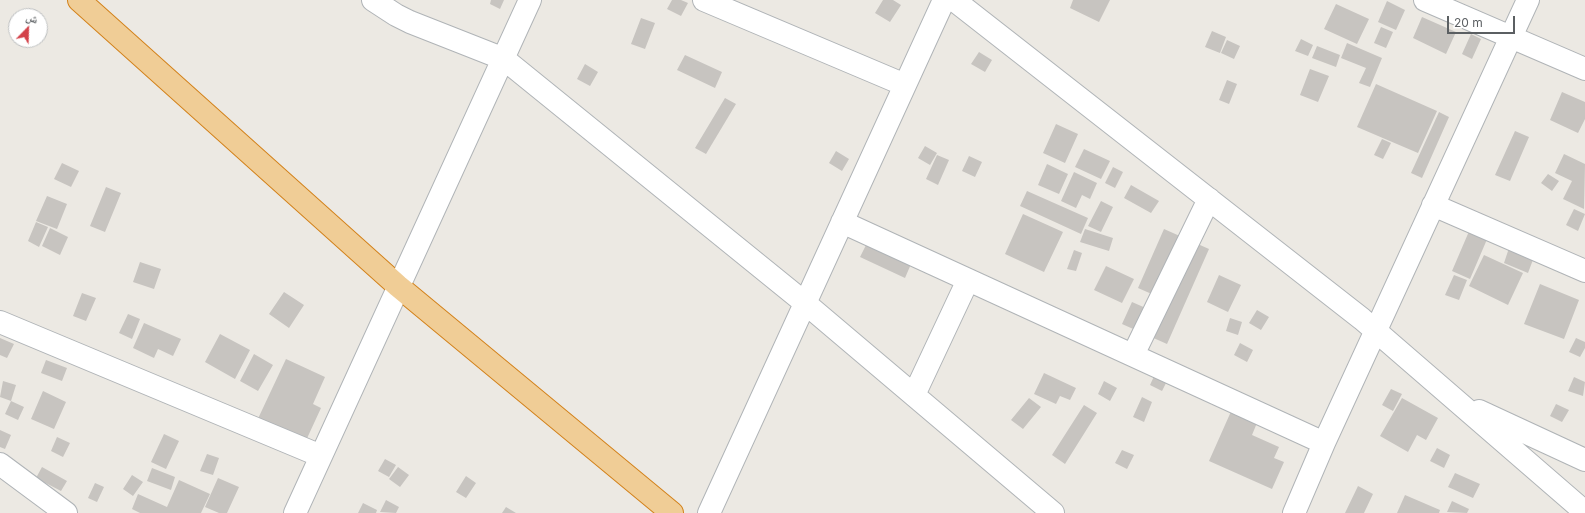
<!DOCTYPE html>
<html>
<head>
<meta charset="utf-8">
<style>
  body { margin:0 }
  #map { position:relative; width:1585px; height:513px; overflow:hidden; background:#ece9e3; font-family:Inter,"Noto Naskh Arabic",sans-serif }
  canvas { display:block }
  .north { position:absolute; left:8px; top:8px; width:40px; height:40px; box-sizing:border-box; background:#fff; border:1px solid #bdbfc0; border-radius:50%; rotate:23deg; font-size:11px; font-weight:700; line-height:16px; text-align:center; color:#5b5f62 }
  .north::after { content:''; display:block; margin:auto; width:14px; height:18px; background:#d34149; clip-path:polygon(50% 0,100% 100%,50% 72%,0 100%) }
  .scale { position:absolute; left:1447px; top:16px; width:68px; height:18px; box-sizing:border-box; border:2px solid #5b5f62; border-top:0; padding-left:5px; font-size:12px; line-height:14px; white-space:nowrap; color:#5b5f62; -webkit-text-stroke:3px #fff; paint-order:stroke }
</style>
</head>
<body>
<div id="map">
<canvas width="1585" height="513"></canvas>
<div class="north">ش</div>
<div class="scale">20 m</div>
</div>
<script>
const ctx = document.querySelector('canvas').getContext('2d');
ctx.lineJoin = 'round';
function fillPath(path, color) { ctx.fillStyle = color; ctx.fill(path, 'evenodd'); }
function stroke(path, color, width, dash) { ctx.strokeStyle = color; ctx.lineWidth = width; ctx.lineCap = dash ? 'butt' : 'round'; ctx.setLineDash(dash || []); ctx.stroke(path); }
fillPath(new Path2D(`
  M491 0H504L500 9 490 4Z
  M672 0H681L688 3 681 16 667 9Z
  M883 0H893L901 5 890 22 875 13Z
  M1073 0H1110L1099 22 1070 8Z
  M1387 1 1405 10 1396 30 1378 22Z
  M1336 4 1369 19 1357 44 1324 29Z
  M1422 17 1456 32 1446 54 1413 38Z
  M641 18 655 23 645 49 631 44Z
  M1381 27 1393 32 1386 48 1374 43Z
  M1212 31 1226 37 1220 53 1205 47Z
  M1471 34 1481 39 1472 59 1462 54Z
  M1301 39 1313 45 1308 56 1295 51Z
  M1227 40 1240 46 1234 59 1221 53Z
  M1347 43 1382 58 1370 87 1359 83 1366 68 1341 58Z
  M1317 46 1340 55 1336 67 1312 58Z
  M979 52 992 60 985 72 971 64Z
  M685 55 722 72 715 88 677 70Z
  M585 64 598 72 590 86 577 79Z
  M1310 69 1329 76 1318 102 1300 95Z
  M1227 80 1237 84 1229 104 1219 100Z
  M1376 84 1437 111 1418 153 1357 127Z
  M1562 92 1585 102V119L1578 133 1550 120Z
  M725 98 736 104 706 154 695 148Z
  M1439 112 1449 117 1422 178 1411 173Z
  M1056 124 1078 134 1065 163 1043 153Z
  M1515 131 1529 137 1510 181 1495 175Z
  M1382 139 1391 143 1383 159 1374 155Z
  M925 146 937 153 930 165 918 158Z
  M1084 149 1110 161 1101 179 1075 167Z
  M836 151 849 159 842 171 829 163Z
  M1564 154 1585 164 1584 209 1563 199 1572 181 1555 173Z
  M937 155 949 160 938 185 926 179Z
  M969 156 982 162 975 177 962 171Z
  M62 163 79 171 71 187 54 179Z
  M1047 164 1068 174 1059 194 1038 185Z
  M1113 167 1123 172 1115 188 1105 183Z
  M1074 172 1097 183 1090 199 1082 195 1076 208 1061 201Z
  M1548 174 1559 181 1552 191 1541 183Z
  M1131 185 1159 201 1151 213 1124 198Z
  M106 187 121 193 105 232 90 226Z
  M1027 191 1088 218 1081 234 1020 206Z
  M47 196 67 204 57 229 36 221Z
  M1101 201 1113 207 1101 232 1088 226Z
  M1574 209 1585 214 1578 231 1566 225Z
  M1023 214 1063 232 1044 272 1005 254Z
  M36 222 48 227 39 247 28 241Z
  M50 228 68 237 60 255 42 246Z
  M1085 229 1113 238 1109 251 1080 242Z
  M1164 229 1209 249 1167 344 1122 324 1132 302 1148 309 1154 295 1138 288Z
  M1470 229 1488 237 1470 279 1452 271Z
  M867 243 911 264 905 278 860 257Z
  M1509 248 1534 257 1528 273 1504 263Z
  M1074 250 1082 253 1076 271 1067 269Z
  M1484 255 1523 273 1508 305 1469 286Z
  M140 262 161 269 154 289 133 282Z
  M1106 266 1134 279 1122 303 1094 290Z
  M1219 275 1241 285 1228 312 1207 302Z
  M1454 275 1467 280 1459 300 1445 295Z
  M1540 284 1579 300 1564 339 1524 324Z
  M284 292 304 305 289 328 269 314Z
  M82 293 96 298 86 321 73 316Z
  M1257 310 1269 317 1261 330 1249 323Z
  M128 314 140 319 132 339 119 333Z
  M1230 318 1242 322 1238 335 1226 331Z
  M144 323 181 339 173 356 158 349 154 358 133 348Z
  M220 334 250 350 235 379 205 362Z
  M0 338 14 344 7 358 0 355Z
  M1576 338 1585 342V348L1580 357 1569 352Z
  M1240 343 1253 350 1247 362 1234 355Z
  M254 354 273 365 258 391 240 381Z
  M286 359 325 377 313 404 321 408 303 447 255 425Z
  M46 360 67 368 62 381 41 373Z
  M1156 372 1168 379 1162 391 1150 385Z
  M1044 373 1076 388 1070 400 1060 396 1056 404 1034 394Z
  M1574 377 1585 382 1583 396 1568 391Z
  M3 381 16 385 11 401 0 397Z
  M1104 381 1117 388 1110 401 1098 394Z
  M1391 389 1402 394 1393 411 1382 405Z
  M43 391 66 402 54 429 31 419Z
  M1142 397 1152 402 1144 422 1133 417Z
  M1029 398 1041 407 1023 429 1011 420Z
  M1402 398 1438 418 1426 440 1417 435 1408 452 1380 436Z
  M11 401 24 407 18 420 5 414Z
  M1556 404 1569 410 1562 422 1550 416Z
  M1084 405 1097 413 1065 464 1052 455Z
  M1233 407 1259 418 1252 435 1279 447 1274 458 1284 462 1272 489 1209 461Z
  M0 430 11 435 5 449 0 447Z
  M164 434 179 441 166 469 151 462Z
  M57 437 70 443 63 457 51 451Z
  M1437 448 1450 455 1444 468 1430 461Z
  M1122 450 1134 455 1127 469 1115 463Z
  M207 454 219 458 213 475 200 471Z
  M385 459 396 465 389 477 378 471Z
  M42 467 67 481 61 491 36 478Z
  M398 467 409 475 400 487 389 479Z
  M152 468 175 477 171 490 147 481Z
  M1455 473 1480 484 1473 498 1448 487Z
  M132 475 143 482 133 496 123 489Z
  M466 476 476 483 466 498 456 492Z
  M218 478 239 487 227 513H219L205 507Z
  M179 480 210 494 201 513H140L132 509 138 494 167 507Z
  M95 483 104 487 97 502 88 498Z
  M1358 486 1373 494 1364 513H1345Z
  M1405 495 1440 510 1439 513H1397Z
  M386 500 399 507 396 513 380 512Z
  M1452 501 1469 509 1467 513 1447 512Z
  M363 503 377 510 376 513H358Z
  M506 507 516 513H502Z`), '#c7c4c0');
const minor = new Path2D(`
  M373 0 396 15 410 22 504 59 805 303 1053 513
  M704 0 905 85
  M954 0 1362 319 1585 512
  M1425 0 1585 69
  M1433 205 1585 271
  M842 222 1324 443
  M0 322 321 456
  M1133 355 1209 199
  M914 395 968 280
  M1479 411 1585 460
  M0 464 66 513
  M295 513 530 0
  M709 513 944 0
  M1294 513 1324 443 1528 0`);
const highway = new Path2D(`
  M79 0 398 286 672 513`);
stroke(minor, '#b0b4b7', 24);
stroke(highway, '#d3821b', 24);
stroke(minor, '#fff', 22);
stroke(highway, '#f0cd96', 22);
</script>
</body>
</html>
